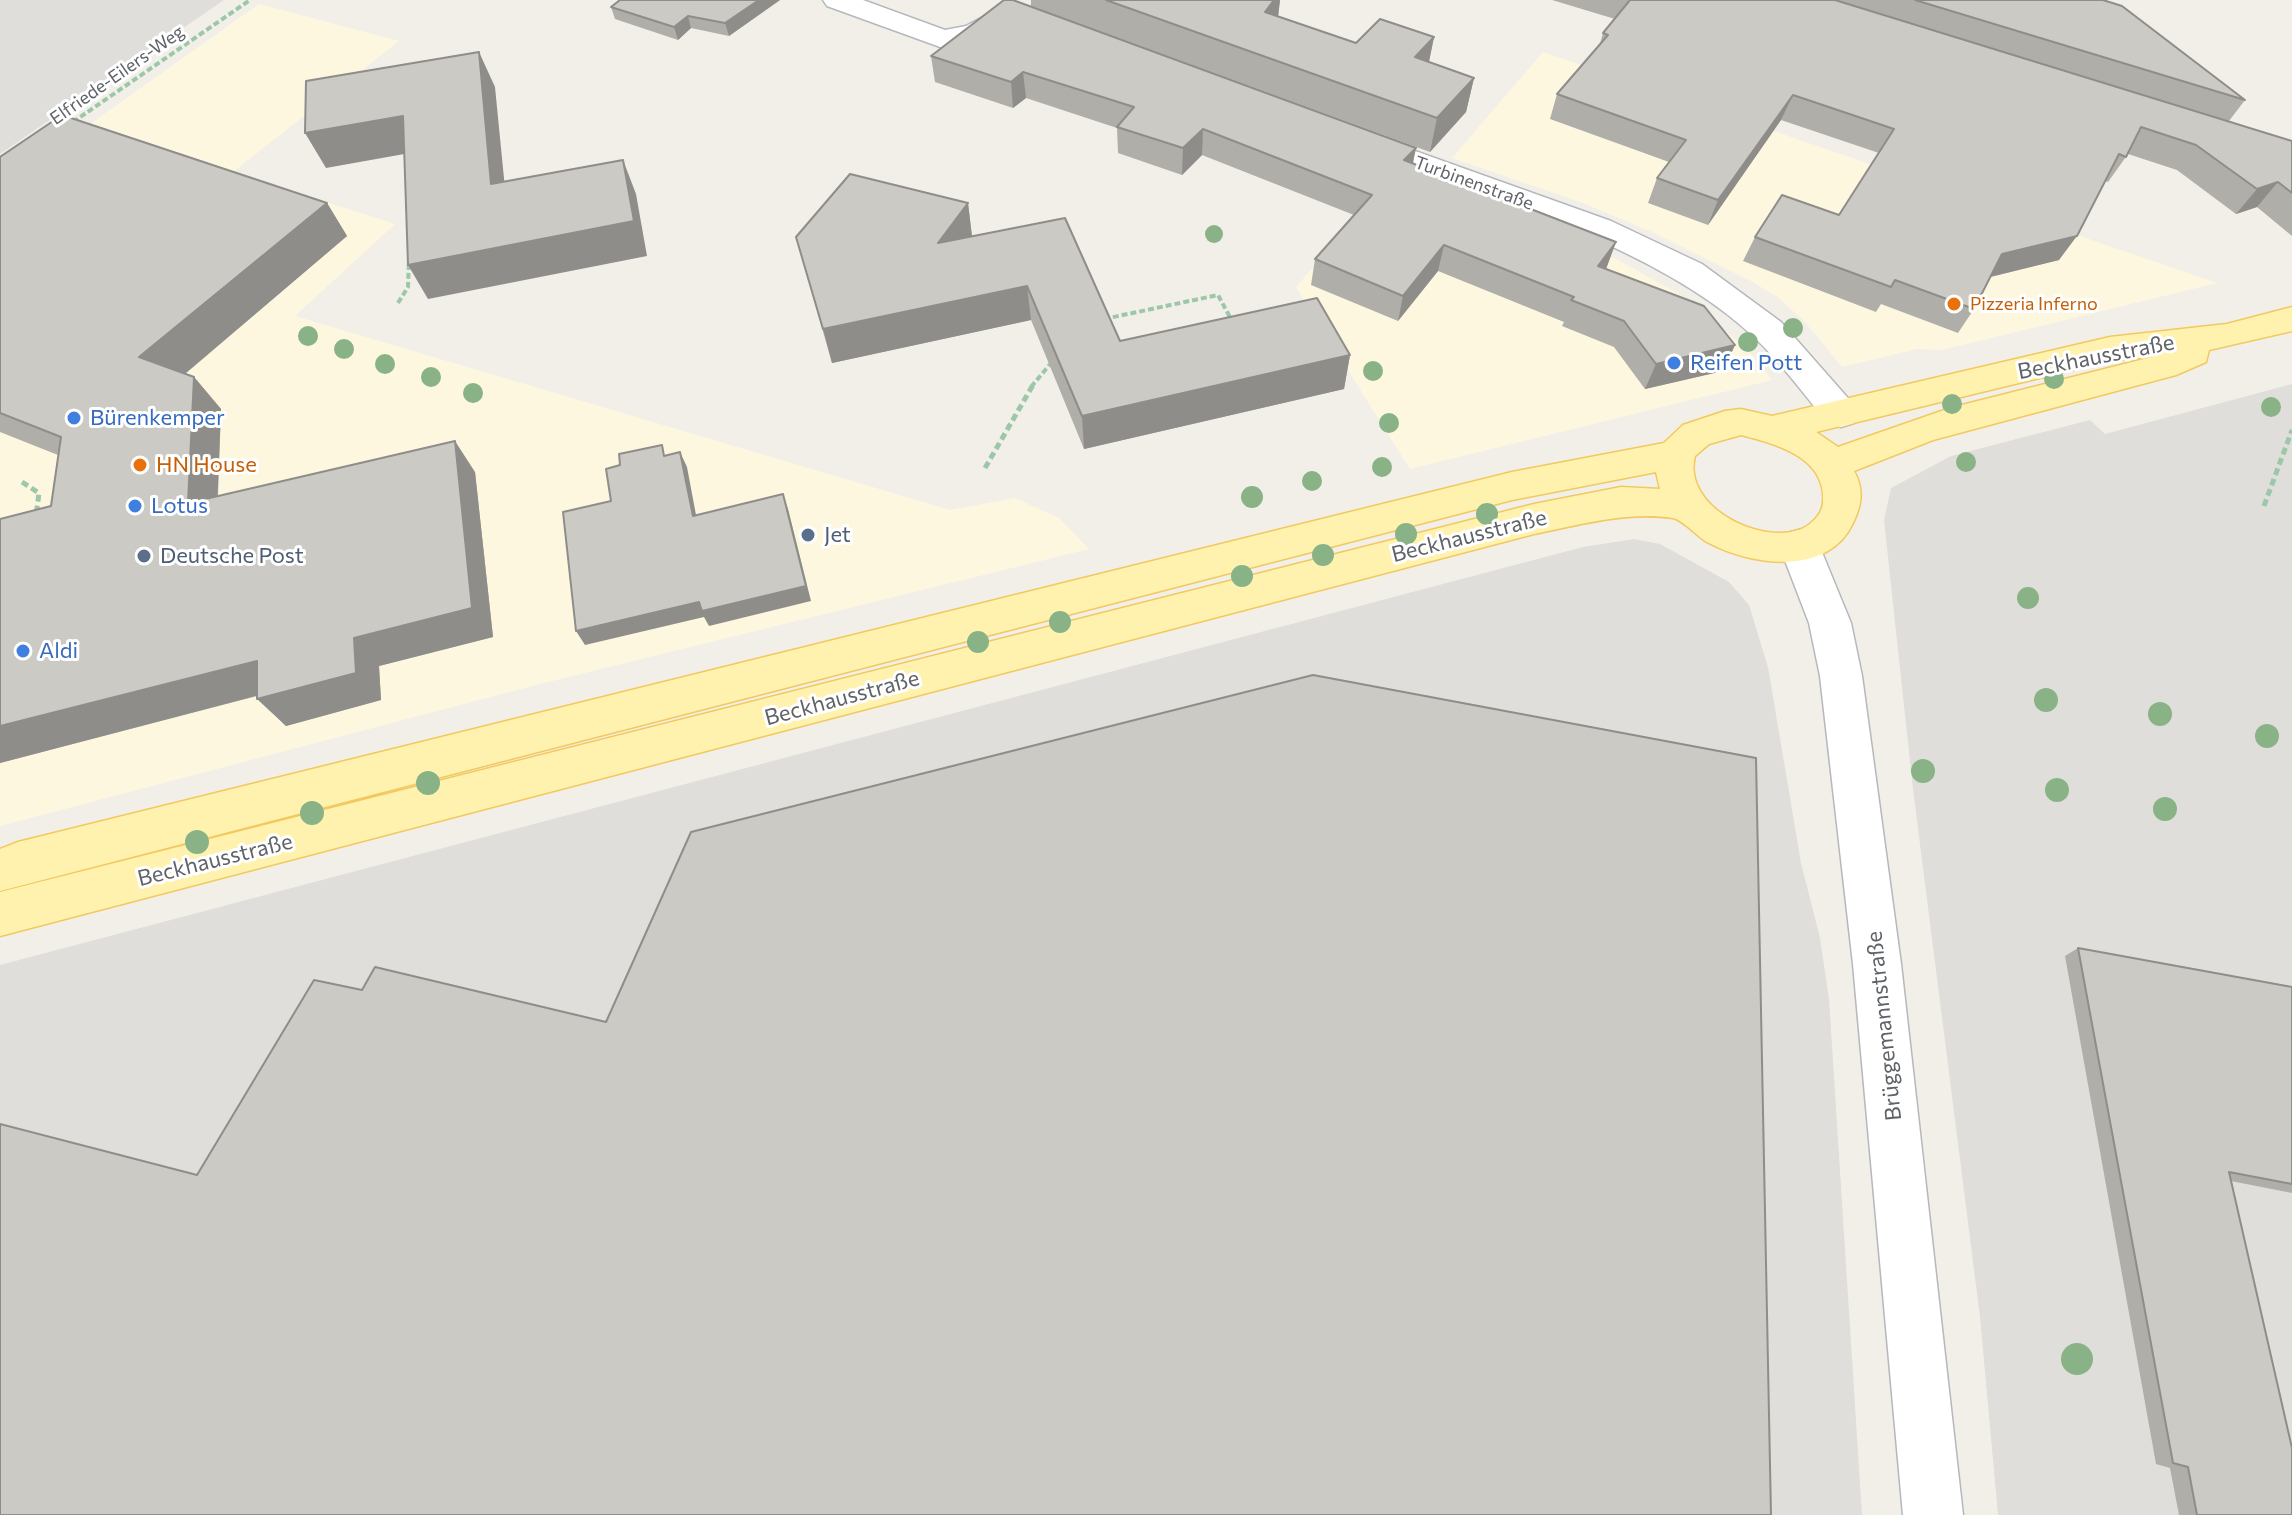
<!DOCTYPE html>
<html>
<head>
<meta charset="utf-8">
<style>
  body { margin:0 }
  canvas { display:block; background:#f1efe8 }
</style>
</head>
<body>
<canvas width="2292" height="1515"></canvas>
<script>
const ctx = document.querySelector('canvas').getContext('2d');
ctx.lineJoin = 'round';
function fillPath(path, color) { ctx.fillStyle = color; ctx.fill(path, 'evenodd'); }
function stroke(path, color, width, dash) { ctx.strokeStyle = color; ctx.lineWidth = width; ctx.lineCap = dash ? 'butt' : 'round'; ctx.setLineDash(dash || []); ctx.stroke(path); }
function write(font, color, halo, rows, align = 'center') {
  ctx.font = font + ' Commissioner,sans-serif'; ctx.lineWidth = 6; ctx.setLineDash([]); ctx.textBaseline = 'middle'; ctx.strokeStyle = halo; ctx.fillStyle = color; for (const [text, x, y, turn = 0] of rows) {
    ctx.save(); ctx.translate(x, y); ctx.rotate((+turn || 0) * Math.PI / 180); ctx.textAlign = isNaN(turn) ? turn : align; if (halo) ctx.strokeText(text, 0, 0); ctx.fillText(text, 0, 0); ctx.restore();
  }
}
fillPath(new Path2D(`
  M259 4 399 41 233 172 395 224 295 316 950 510 1015 498 1059 518 1089 549 536 685 0 826V188Z
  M1543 52 2217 283 1942 350 1917 349 1842 367 1805 322 1779 298 1753 282 1652 232 1583 203 1452 158Z
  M1487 207 1620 261 1682 296 1747 349 1772 380 1410 469 1296 287 1347 228Z`), '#fef7e0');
fillPath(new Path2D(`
  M0 0H224L0 154Z
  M2292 384V1515H1998L1980 1317 1913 789 1884 520 1891 488 1951 456 2090 420 2105 434Z
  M1634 539 1660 544 1729 582 1749 605 1768 667 1801 863 1820 938 1829 999 1862 1515H0V965L1583 547Z`), '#e0deda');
const minor = new Path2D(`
  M823 0H863L945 30 966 26 1009 3 1019 6 1023 12 985 39 943 48 827 6Z
  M1359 131 1611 221 1702 264 1781 322 1854 405 1859 414 1854 423 1841 427 1828 423C1805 396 1783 365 1757 340 1660 245 1475 194 1348 147L1343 140 1348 133Z
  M1799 530 1813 534 1819 545 1851 623 1862 676 1901 964 1963 1515H1903L1853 964 1820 676 1809 623 1779 545 1785 534Z`);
const major = new Path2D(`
  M2292 307V331L2209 350 2206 362 2176 375 1933 440 1854 471C1864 489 1862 505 1853 523 1828 577 1751 566 1707 542 1697 536 1683 520 1673 518 1627 511 1579 525 1534 534L0 936V892L1534 504 1621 487 1660 489 1656 472 1512 500 0 891V849L18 842 1512 472 1664 443 1683 425 1725 411 1741 409 1772 416 2110 337 2227 324ZM2152 357 1950 408 1838 447 1816 432 2110 361ZM1741 435C1776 444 1827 457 1823 503 1822 515 1810 526 1799 530 1758 544 1682 506 1695 456L1709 444Z`);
stroke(minor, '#b5b8bc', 3);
stroke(major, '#f2c960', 3);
stroke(new Path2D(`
  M73 122 250 0
  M398 303 408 287 409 259
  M1104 319 1218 295 1232 321
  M1031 387 1052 362`), '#9cc7a9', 4, [6, 3]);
stroke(new Path2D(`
  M985 468 1033 385
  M22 482 39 493 36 516
  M2264 506 2292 430`), '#9cc7a9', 5, [7, 4]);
fillPath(minor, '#fff');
fillPath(major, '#fff2af');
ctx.fillStyle = '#89b387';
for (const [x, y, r] of [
  [1214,234,9],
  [1793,328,10],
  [308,336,10],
  [1748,342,10],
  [344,349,10],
  [385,364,10],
  [1373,371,10],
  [431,377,10],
  [2054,379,10],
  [473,393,10],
  [1952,404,10],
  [2271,407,10],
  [1389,423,10],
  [1966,462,10],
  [1382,467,10],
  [1312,481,10],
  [1252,497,11],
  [1487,514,11],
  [1406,534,11],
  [1323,555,11],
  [1242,576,11],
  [2028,598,11],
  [1060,622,11],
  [978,642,11],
  [2046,700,12],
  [2160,714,12],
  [2267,736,12],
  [1923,771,12],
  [428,783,12],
  [2057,790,12],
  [2165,809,12],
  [312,813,12],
  [197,842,12],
  [2077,1359,16]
]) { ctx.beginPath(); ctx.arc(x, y, r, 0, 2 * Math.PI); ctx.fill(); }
fillPath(new Path2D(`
  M780 0 729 36 691 28 678 40 615 19 611 7Z
  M1004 0 1416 148 1413 164 1616 242 1606 269 1735 345 1723 371 1645 389 1614 347 1562 326 1564 322 1438 271 1398 321 1311 285 1315 259 1354 215 1202 155 1182 175 1118 153 1117 128 1026 98 1013 108 935 82 931 56Z
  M1031 0H1280L1278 16 1356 43 1434 37 1429 62 1474 78 1466 112 1430 152 1031 6Z
  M1552 0H2103L2245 100 2229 121 2292 141V236L2257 207 2236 214 2177 170 2128 154 2108 182 2105 181 2059 260 1990 277 1974 309 1958 333 1881 304 1876 312 1743 261 1755 237 1839 215 1879 153 1781 120 1708 225 1648 203 1657 178 1669 162 1550 119 1557 94 1600 44 1603 33 1615 19Z
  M0 157 327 203 347 236 185 374 194 377 221 409 218 496 475 472 493 637 379 666 381 700 286 726 257 696 0 763V519L51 506 58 455 0 432Z
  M968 203 972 236 1120 341 1350 355 1344 389 1084 449 1031 320 832 363 796 237Z
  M2078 948 2292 987V1193L2231 1181 2292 1515H2179L2170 1468 2156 1464 2065 956Z`), '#afaea9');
fillPath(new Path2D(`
  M759 0H780L729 36 725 23Z
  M1274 0H1280L1277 26 1265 12Z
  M688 16 691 28 678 40 674 27Z
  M1434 37 1427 71 1415 57Z
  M479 52 495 87 508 219 491 184Z
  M1023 72 1026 98 1013 108 1011 82Z
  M1474 78 1466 112 1430 152 1437 118Z
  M1793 95 1781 120 1708 225 1718 200Z
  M403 116 421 151 326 168 305 133Z
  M1203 129 1202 155 1182 175 1183 148Z
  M1416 148 1410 174 1404 160Z
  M623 160 636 194 647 256 428 299 408 265Z
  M2278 182 2257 207 2236 214 2257 189Z
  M327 203 347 236 167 389 139 357Z
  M968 203 972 237 938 243Z
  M2077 236 2059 260 1986 278 2002 254Z
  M1616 242 1606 269 1598 266Z
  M1444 245 1438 271 1398 321 1403 296Z
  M1027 286 1031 320 832 363 823 329Z
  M1735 345 1723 371 1645 389 1656 364Z
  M1350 355 1344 389 1084 449 1082 416Z
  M194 377 221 409 216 534 188 503Z
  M455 441 475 472 493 637 379 666 381 700 286 726 257 699 354 638Z
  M680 452 687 467 699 531 693 516Z
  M783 494 788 509 811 601 709 626 704 617 585 645 576 631Z
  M257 661 286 688 0 763V726Z`), '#8f8d8a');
const building = new Path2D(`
  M620 0H759L725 23 688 16 674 27 611 7Z
  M1004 0H1013L1416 148 1404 160 1616 242 1598 266 1704 306 1735 345 1656 364 1624 321 1571 300 1574 297 1444 245 1403 296 1315 259 1372 195 1203 129 1183 148 1117 127 1134 107 1023 72 1011 82 931 56Z
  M1106 0H1274L1265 12 1356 43 1380 19 1434 37 1415 57 1474 78 1437 118Z
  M1630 0H1835L2292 141V193L2278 182 2257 189 2196 145 2141 127 2126 157 2119 154 2077 236 2002 254 1974 309 1895 280 1891 287 1755 237 1782 195 1839 215 1894 129 1793 95 1718 200 1657 178 1686 140 1557 94 1608 35 1603 33Z
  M1915 0H2103L2122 6 2245 100Z
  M479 52 491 184 623 160 634 221 408 265 403 116 305 133 306 81Z
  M62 115 327 203 139 357 194 377 188 503 455 441 472 608 354 638 356 673 257 699V661L0 726V519L51 506 61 437 0 413V157Z
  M850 174 968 203 938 243 1065 218 1120 341 1317 298 1350 355 1082 416 1027 286 823 329 796 237Z
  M662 445 664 456 680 452 693 516 783 494 806 586 702 611 699 602 576 631 563 512 611 501 606 469 620 465 619 454Z
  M1313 675 1756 758 1771 1515H0V1124L197 1175 314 980 362 990 375 967 606 1022 691 832Z
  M2078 948 2292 987V1184L2229 1172 2292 1448V1515H2197L2188 1467 2173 1463Z`);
fillPath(building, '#cccac5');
stroke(building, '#8f8d8a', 2);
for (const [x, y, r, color] of [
  [1954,304,8,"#e8710a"],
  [1674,363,8,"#3f7fe0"],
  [74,418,8,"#3f7fe0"],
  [140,465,8,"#e8710a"],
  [135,506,8,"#3f7fe0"],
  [808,535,8,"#5c6f8a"],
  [144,556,8,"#5c6f8a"],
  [23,651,8,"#3f7fe0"]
]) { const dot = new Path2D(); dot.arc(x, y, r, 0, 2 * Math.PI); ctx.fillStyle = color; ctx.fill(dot); stroke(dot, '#fff', 3); }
write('18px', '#5f6368', '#fff', [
  ["Elfriede-Eilers-Weg",117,75,-35],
  ["Turbinenstraße",1474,183,20]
]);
write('18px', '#c56008', '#fff', [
  ["Pizzeria Inferno",1970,304]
], 'left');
write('22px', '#5f6368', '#fff', [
  ["Beckhausstraße",2096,357,-11],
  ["Beckhausstraße",1469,536,-14],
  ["Beckhausstraße",842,698,-15],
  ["Beckhausstraße",215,860,-14],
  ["Brüggemannstraße",1884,1026,-96]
]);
write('22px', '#366cbe', '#fff', [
  ["Reifen Pott",1690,363],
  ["Bürenkemper",90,418],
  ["Lotus",151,506],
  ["Aldi",39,651]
], 'left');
write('22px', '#c56008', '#fff', [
  ["HN House",156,465]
], 'left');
write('22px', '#4e5e75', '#fff', [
  ["Jet",824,535],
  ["Deutsche Post",160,556]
], 'left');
</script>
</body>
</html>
